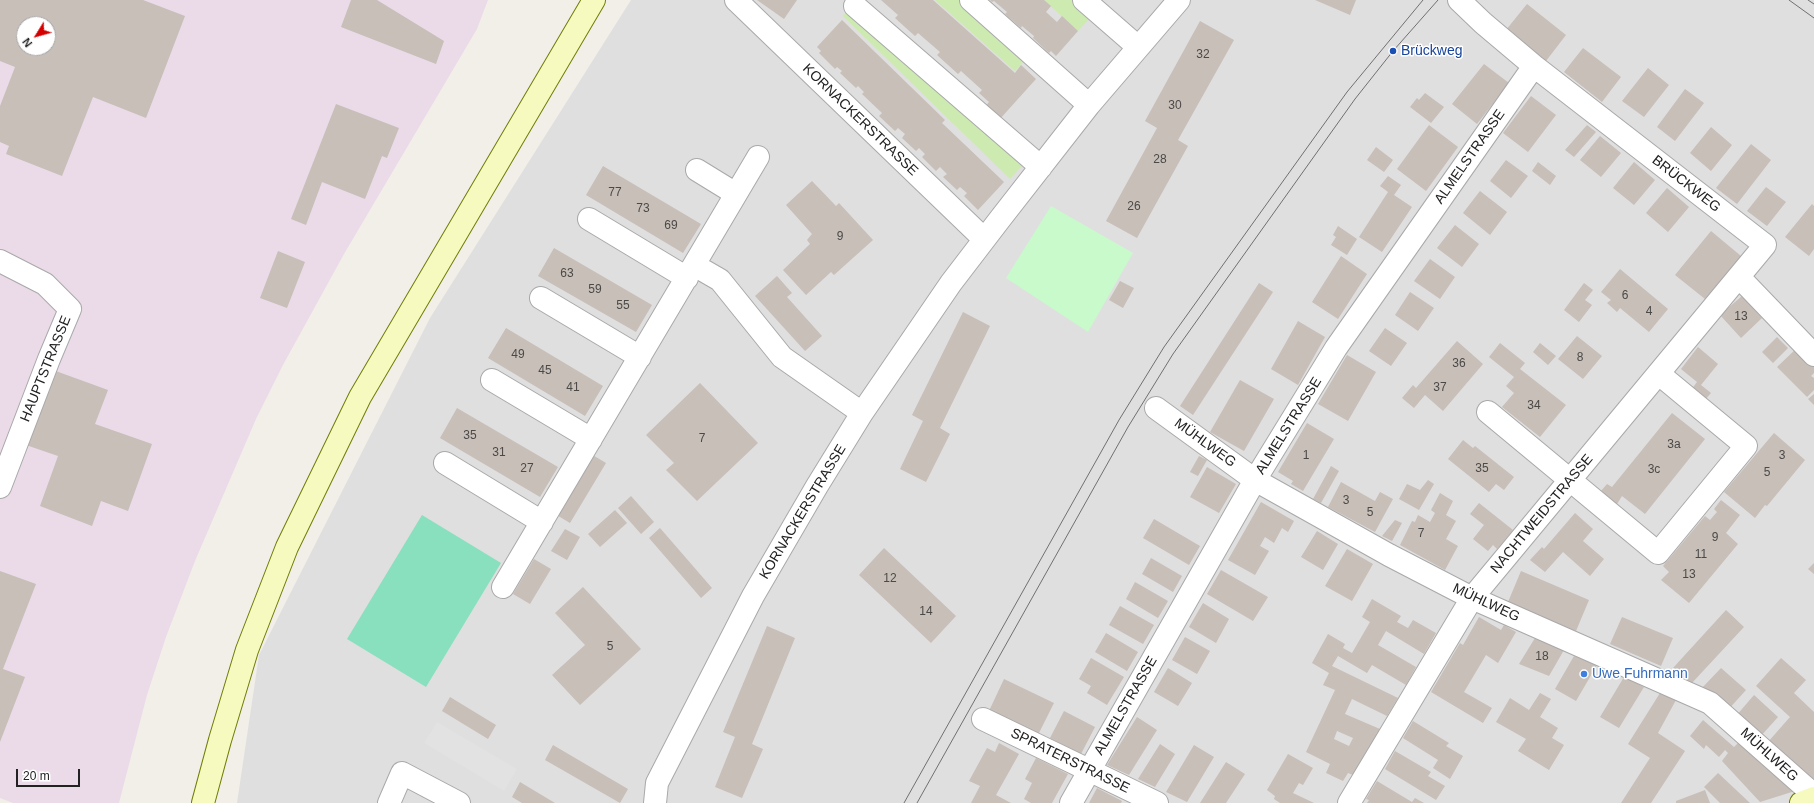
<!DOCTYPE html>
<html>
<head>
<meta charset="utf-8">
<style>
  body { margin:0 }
  #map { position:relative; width:1814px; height:803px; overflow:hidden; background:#f2efe9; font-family:Helvetica,sans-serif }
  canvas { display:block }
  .north { position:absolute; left:16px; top:16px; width:40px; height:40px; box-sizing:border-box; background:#fff; border:1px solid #a7a7a7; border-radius:50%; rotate:233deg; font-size:11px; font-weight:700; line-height:16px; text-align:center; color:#222 }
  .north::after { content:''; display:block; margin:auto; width:14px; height:18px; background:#d40000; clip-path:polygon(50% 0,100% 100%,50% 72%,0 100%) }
  .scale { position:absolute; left:16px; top:769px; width:64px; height:18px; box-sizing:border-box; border:2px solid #222; border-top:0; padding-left:5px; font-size:12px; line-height:14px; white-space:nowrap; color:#222; -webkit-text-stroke:3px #fff; paint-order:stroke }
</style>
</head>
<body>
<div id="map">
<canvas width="1814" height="803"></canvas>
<div class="north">N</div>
<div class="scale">20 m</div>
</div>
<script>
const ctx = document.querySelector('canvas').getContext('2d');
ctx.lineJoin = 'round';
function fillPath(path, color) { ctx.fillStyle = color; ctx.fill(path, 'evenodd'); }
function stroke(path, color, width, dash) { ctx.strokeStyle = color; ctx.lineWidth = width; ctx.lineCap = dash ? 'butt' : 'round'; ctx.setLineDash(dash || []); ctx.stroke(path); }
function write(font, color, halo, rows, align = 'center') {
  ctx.font = font + ' Helvetica,sans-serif'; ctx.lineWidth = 3; ctx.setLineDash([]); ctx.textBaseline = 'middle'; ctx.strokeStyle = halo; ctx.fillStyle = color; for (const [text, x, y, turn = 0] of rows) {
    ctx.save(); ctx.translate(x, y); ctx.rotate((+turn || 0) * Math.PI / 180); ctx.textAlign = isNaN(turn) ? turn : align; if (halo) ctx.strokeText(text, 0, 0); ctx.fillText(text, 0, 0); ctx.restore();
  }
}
fillPath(new Path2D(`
  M631 0H1814V803H237L259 655 430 318Z`), '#e0dfdf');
fillPath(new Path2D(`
  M0 0H488L477 29 344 254 283 365 256 419 195 561 166 637 147 695 119 803H13L0 798ZM24 24H48V48H24Z`), '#ebdbe8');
fillPath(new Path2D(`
  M935 0H965L1028 56 1015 71Z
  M1044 0H1072L1091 17 1078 31Z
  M849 9 1022 166 1010 179 843 16Z`), '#cdebb0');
fillPath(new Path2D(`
  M1051 206 1133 253 1088 332 1006 278Z`), '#c8facc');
fillPath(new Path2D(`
  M422 515 501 563 426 687 347 639Z`), '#88e0be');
fillPath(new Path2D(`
  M437 722 517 769 504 791 424 743Z`), '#e2e2e2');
fillPath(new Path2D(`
  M0 0H143L185 16 146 118 93 97 62 176 6 154 9 146 0 142V106L15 67 0 61ZM24 24H48V48H24Z
  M351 0H377L444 41 436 64 341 27Z
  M757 0H797L784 19Z
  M881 0H933L1015 73 1021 65 1036 79 999 120 985 107 989 102 979 93 982 90 961 71 958 74 937 55 940 52 918 33 915 36 906 28 895 18 898 15Z
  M990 0H1044L1051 6 1046 12 1057 22 1062 16 1078 31 1056 56 1051 51 1049 53 1033 38 1034 36 1022 26 1021 28 1005 14 1007 12 994 1 992 2Z
  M1315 0H1356L1350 15Z
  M1527 4 1566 35 1546 61 1506 30Z
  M842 20 945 120 942 123 1004 182 978 210 964 196 967 193 960 187 957 190 943 177 947 174 940 167 936 171 922 157 925 154 919 148 916 151 902 138 905 134 898 128 895 131 879 116 882 113 862 94 864 92 858 86 856 88 840 73 842 71 837 67 835 69 819 53 821 51 817 47Z
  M1200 21 1234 40 1178 140 1188 146 1137 238 1106 221 1157 128 1145 121Z
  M1583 48 1621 77 1602 102 1564 72Z
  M1484 64 1509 83 1477 124 1452 104Z
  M1648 68 1669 85 1644 117 1622 101Z
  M1685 89 1704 103 1675 141 1657 127Z
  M1425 93 1444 107 1431 123 1410 107 1417 98 1419 100Z
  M1531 96 1556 115 1528 152 1503 133Z
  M336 104 399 128 387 158 382 156 365 199 322 182 306 225 291 219Z
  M1429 125 1458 147 1426 191 1397 169Z
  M1587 125 1596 132 1574 157 1565 150Z
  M1711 127 1732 145 1711 171 1690 153Z
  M1600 136 1621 153 1601 177 1580 160Z
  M1751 144 1771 160 1737 204 1716 188Z
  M1376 147 1393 160 1384 172 1367 160Z
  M1506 160 1528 176 1511 198 1490 181Z
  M1538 162 1556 176 1550 185 1532 171Z
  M1634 162 1655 180 1634 205 1613 188Z
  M603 166 701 224 683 253 586 195Z
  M1388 176 1401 185 1394 195 1412 207 1382 252 1359 237 1388 192 1380 186Z
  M812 181 836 206 839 203 873 240 834 275 831 272 806 295 783 270 810 244 807 240 812 234 786 205Z
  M1766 187 1786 202 1767 226 1747 211Z
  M1667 188 1689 207 1668 232 1646 213Z
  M1480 191 1507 212 1490 235 1463 213Z
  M1812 204 1814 206V249L1809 256 1785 237Z
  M1455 225 1479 244 1462 267 1437 248Z
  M1338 226 1357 239 1347 255 1331 245 1336 237 1333 235Z
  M1711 231 1741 256 1705 299 1675 275Z
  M554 248 652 305 636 332 538 276Z
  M278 251 305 262 287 308 260 298Z
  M1341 256 1367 274 1338 319 1312 302Z
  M1430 259 1455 277 1440 299 1414 281Z
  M1620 269 1668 309 1649 332 1620 308 1617 312 1607 303 1611 300 1601 292Z
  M777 276 792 293 787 297 822 336 805 351 755 296Z
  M1120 281 1134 288 1123 308 1109 300Z
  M1259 283 1273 292 1193 415 1180 406Z
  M1584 283 1593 290 1585 300 1592 305 1579 322 1564 310Z
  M1410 292 1434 308 1418 331 1395 315Z
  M1742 296 1762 318 1741 338 1720 315Z
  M963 312 990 326 940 428 950 434 926 482 900 469 923 421 912 415Z
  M1298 321 1325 337 1298 385 1271 369Z
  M506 328 603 386 585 416 488 358Z
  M1385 328 1407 343 1391 366 1369 351Z
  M1577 336 1602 356 1583 379 1558 359Z
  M1777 337 1788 348 1773 363 1762 352Z
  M1457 341 1483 364 1443 411 1425 395 1414 408 1402 398 1413 385 1416 388Z
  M1500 343 1525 363 1520 369 1566 405 1540 437 1502 407 1514 393 1506 386 1514 377 1489 357Z
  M1540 343 1556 356 1548 365 1533 352Z
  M1698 347 1718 364 1701 385 1711 393 1704 401 1691 390 1697 382 1681 369Z
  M1797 348 1814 365V373L1811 376 1814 378V390L1807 397 1777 367Z
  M1347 355 1376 372 1348 421 1318 404Z
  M53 370 108 390 95 424 152 444 128 511 101 501 92 526 40 506 58 456 26 445Z
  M1240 380 1274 399 1244 451 1210 432Z
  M700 383 758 443 697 501 666 470 674 463 646 435Z
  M1814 394V405L1808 399Z
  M457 408 558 467 540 497 440 438Z
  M1672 413 1705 439 1645 514 1622 496 1617 504 1601 491 1607 484 1612 487Z
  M1307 423 1334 439 1303 491 1291 484 1293 481 1278 472Z
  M1774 433 1805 460 1767 506 1765 505 1755 518 1724 492Z
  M1463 440 1473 448 1475 446 1514 477 1504 490 1496 484 1489 492 1448 459Z
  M591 454 606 463 570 523 555 514Z
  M1199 456 1207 460 1198 476 1190 472Z
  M1331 466 1339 471 1321 503 1313 499Z
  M1207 467 1236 484 1219 513 1190 497Z
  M1428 480 1434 484 1419 510 1399 499 1407 484 1420 490Z
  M1341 482 1375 501 1380 492 1393 499 1375 532 1328 507Z
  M1440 493 1453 501 1446 515 1456 521 1446 539 1458 546 1445 570 1400 545 1412 521 1415 522 1418 515 1430 522 1435 513 1431 510Z
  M631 496 654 522 641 534 618 508Z
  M1721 500 1740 515 1726 533 1738 544 1689 603 1661 580 1669 572 1663 566 1705 516 1710 520 1717 512 1714 509Z
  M1261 502 1294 521 1288 532 1282 528 1274 543 1265 537 1260 546 1269 551 1255 575 1228 560Z
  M1479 503 1513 530 1497 549 1493 545 1488 551 1473 539 1484 525 1470 514Z
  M615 510 627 523 600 547 588 534Z
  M1575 513 1593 529 1583 541 1604 559 1590 576 1563 552 1545 572 1530 560 1542 547 1544 549Z
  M1154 519 1200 546 1189 565 1143 538Z
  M1395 520 1402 523 1392 541 1382 536Z
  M660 528 712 588 701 598 649 538Z
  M565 529 580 537 567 560 551 551Z
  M1317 531 1338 544 1323 570 1301 557Z
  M884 548 956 616 931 643 859 575Z
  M1347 549 1373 564 1352 601 1325 586Z
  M1151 558 1182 576 1173 592 1142 574Z
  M534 559 551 569 530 604 513 594Z
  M1814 563V574L1808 569Z
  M1221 570 1268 597 1253 621 1207 594Z
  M0 571 36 584 3 669 25 677 0 742Z
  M1521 571 1589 600 1576 631 1508 602Z
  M1135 582 1168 601 1158 618 1126 599Z
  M583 587 641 649 580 705 552 675 585 645 555 613Z
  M1372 599 1401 616 1397 622 1408 628 1413 620 1436 633 1424 654 1386 631 1378 645 1416 667 1406 685 1372 665 1367 673 1338 656 1332 666 1398 698 1387 716 1352 699 1345 714 1380 729 1353 775 1348 773 1343 781 1326 773 1330 764 1306 752 1335 690 1323 685 1329 673 1312 663 1328 634 1345 644 1343 648 1352 653 1370 622 1362 617ZM1337 731 1353 738 1349 746 1334 739Z
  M1203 603 1229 619 1216 643 1189 627Z
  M1120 606 1154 625 1143 644 1109 625Z
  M1726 610 1744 627 1691 684 1673 668Z
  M1479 617 1501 630 1504 625 1516 632 1498 663 1486 655 1464 692 1492 708 1483 723 1431 692 1460 643 1463 645Z
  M1622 617 1673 638 1661 666 1610 644Z
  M767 626 795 638 752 744 763 749 742 798 715 787 735 737 723 732Z
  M1106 633 1138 652 1127 671 1095 652Z
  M1185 637 1210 651 1197 674 1172 660Z
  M1535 638 1564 650 1549 676 1519 664Z
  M1574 656 1597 665 1576 701 1555 689Z
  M1091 658 1124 677 1107 705 1087 693 1091 686 1079 679Z
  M1781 658 1806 680 1794 693 1814 712V783L1768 742 1790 717 1756 686Z
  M1168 668 1192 683 1178 706 1154 692Z
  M1721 668 1746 690 1727 711 1702 688Z
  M1624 677 1644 687 1619 728 1600 717Z
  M1004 679 1054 703 1038 735 989 711Z
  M1540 693 1551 699 1540 717 1558 728 1552 738 1564 745 1549 770 1518 751 1526 739 1496 722 1510 698 1529 710Z
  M1660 693 1676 700 1658 733 1685 751 1651 803H1621L1650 758 1628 744Z
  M1754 695 1778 717 1760 737 1736 716Z
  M450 697 496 725 488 739 442 711Z
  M1064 711 1095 727 1081 754 1050 738Z
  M1137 717 1157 730 1129 775 1107 765Z
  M1703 720 1734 747 1741 740 1795 791 1760 802 1722 761 1728 753 1725 750 1719 757 1706 745 1704 749 1690 736Z
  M1413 721 1449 743 1446 746 1463 756 1450 779 1433 768 1438 760 1403 738Z
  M999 743 1019 754 996 795 1011 803H971L980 786 969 781 987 748 995 752Z
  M1160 744 1175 754 1155 787 1138 779Z
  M553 745 628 789 620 803 545 760Z
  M1194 745 1214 757 1187 802 1166 792Z
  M1395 751 1431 772 1428 776 1445 786 1436 800 1385 769Z
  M1288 754 1313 768 1303 785 1299 783 1293 793 1314 803H1280L1274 799 1275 796 1267 790Z
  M1036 758 1068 774 1052 803H1031L1024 799 1032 783 1025 779Z
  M1226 762 1245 774 1226 803H1200Z
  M1718 773 1750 803H1720L1704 787Z
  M1377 781 1412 802 1415 798 1424 803H1367L1369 800 1366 799Z
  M520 782 555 803H522L512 797Z
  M1097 788 1122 801 1121 803H1089Z
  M1705 790 1710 803H1676V801Z`), '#c7bfb8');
const street = new Path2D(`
  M736 0 984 239
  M971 0 1089 105
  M1084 0 1138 47
  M855 6 1041 167
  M697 170 736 194
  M589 219 687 278
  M0 261 45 284 70 309 49 359 0 487
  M694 265 720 280 782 357 862 413
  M1739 277 1814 355
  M541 298 640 357
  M492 380 591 439
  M1156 408 1255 480 1389 555 1472 598 1710 703 1814 795
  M1488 412 1658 553 1746 446 1659 374
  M445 463 542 522
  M503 587 758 157
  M983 719 1157 803
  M389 803 402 773 459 803
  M655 803 657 783 753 596 817 486 862 413 951 283 1000 219 1089 105 1179 0
  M1071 803 1255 480 1336 348 1534 66
  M1349 803 1472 598 1765 245 1534 66 1483 23 1459 0`);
const secondary = new Path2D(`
  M203 803 220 740 247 650 287 547 360 397 594 0
  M1801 803 1814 798`);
stroke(street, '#a9a9a9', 24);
stroke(secondary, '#707d05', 24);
stroke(street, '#fff', 22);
stroke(secondary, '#f7fabf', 22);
stroke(new Path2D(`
  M1789 0 1814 18
  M1808 0 1814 4
  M904 803 1119 420 1164 347 1347 92 1423 0
  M917 803 1128 427 1173 354 1355 99 1393 51 1438 0`), '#707070', 1);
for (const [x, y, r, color] of [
  [1393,51,4,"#1a4fb4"],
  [1584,674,4,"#3f7fe0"]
]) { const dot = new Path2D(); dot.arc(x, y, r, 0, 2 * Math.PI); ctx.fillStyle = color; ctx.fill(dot); stroke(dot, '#fff', 1.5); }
write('12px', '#4b4948', null, [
  ["32",1203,55],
  ["30",1175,106],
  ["28",1160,160],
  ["77",615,193],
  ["26",1134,207],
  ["73",643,209],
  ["69",671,226],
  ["9",840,237],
  ["63",567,274],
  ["59",595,290],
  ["6",1625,296],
  ["55",623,306],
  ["4",1649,312],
  ["13",1741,317],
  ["49",518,355],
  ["8",1580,358],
  ["36",1459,364],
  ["45",545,371],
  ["41",573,388],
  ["37",1440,388],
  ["34",1534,406],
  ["35",470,436],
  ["7",702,439],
  ["3a",1674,445],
  ["31",499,453],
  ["1",1306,456],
  ["3",1782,456],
  ["27",527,469],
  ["35",1482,469],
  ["3c",1654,470],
  ["5",1767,473],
  ["3",1346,501],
  ["5",1370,513],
  ["7",1421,534],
  ["9",1715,538],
  ["11",1701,555],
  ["13",1689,575],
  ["12",890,579],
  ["14",926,612],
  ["5",610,647],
  ["18",1542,657]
]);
write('14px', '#164399', '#fff', [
  ["Brückweg",1401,51]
], 'left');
write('14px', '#222', '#fff', [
  ["KORNACKERSTRASSE",860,120,44],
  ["ALMELSTRASSE",1470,157,-55],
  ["BRÜCKWEG",1686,184,38],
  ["HAUPTSTRASSE",46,369,-68],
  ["ALMELSTRASSE",1289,426,-58],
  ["MÜHLWEG",1205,443,36],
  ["KORNACKERSTRASSE",803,512,-59],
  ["NACHTWEIDSTRASSE",1542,514,-50],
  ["MÜHLWEG",1486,603,25],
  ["ALMELSTRASSE",1126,706,-60],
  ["MÜHLWEG",1769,755,42],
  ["SPRATERSTRASSE",1070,761,26]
]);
write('14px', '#366cbe', '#fff', [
  ["Uwe Fuhrmann",1592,674]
], 'left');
</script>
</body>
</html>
